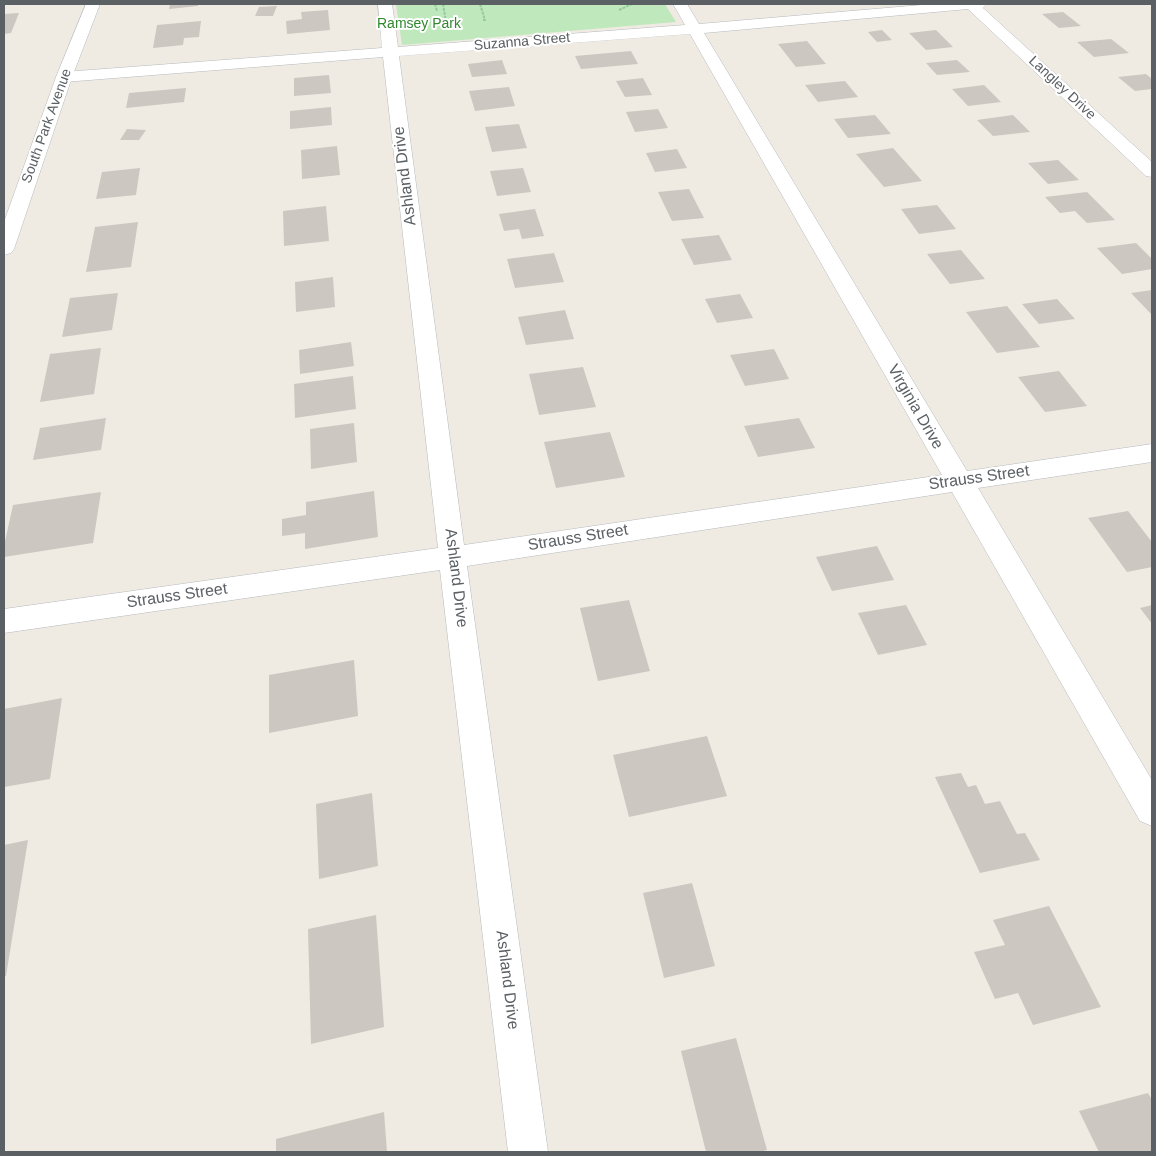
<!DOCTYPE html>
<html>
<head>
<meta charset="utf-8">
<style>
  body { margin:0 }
  #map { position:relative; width:1156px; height:1156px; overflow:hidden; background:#efebe2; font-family:Helvetica,sans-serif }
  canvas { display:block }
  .frame { position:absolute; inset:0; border:5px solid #5b6064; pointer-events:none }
</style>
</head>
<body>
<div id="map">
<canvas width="1156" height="1156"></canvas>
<div class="frame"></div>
</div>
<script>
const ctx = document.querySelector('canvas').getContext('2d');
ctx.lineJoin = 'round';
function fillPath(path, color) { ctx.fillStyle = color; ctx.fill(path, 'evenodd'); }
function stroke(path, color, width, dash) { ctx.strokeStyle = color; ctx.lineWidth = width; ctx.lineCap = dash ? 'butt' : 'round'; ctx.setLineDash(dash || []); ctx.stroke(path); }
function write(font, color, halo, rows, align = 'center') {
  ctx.font = font + ' Helvetica,sans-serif'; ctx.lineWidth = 4; ctx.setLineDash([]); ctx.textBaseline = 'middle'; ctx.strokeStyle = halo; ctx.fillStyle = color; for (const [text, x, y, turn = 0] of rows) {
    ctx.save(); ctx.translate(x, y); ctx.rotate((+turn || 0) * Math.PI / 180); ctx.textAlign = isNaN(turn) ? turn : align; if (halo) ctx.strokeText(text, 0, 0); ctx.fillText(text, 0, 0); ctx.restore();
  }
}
fillPath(new Path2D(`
  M396 4H665L676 22 402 45Z`), '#c0e8bd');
fillPath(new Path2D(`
  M170 4H198V6L169 9Z
  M277 6 273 16H255L259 7Z
  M328 10 330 30 287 34 286 21 302 19 301 12Z
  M1063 12 1081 26 1059 28 1042 14Z
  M19 13 11 33 4 34V14Z
  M201 21 199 37 184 38 183 45 153 48 157 25Z
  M882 30 892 40 877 42 868 32Z
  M936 30 953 47 926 50 909 33Z
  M1111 39 1129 53 1094 57 1077 42Z
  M807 41 826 64 796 67 778 44Z
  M631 51 638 64 581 69 575 56Z
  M502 60 507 74 472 77 468 64Z
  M957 60 970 72 937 75 926 63Z
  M1146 74 1152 79V89L1135 91 1118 77Z
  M329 75 331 93 294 96V78Z
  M643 78 652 95 625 97 616 81Z
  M845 81 858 97 818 102 805 85Z
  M984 85 1001 102 968 106 952 89Z
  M509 87 515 106 475 111 469 91Z
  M186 88 184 102 126 108 129 93Z
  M331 107 332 125 290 129V111Z
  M658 109 668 128 635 132 626 112Z
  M875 115 891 134 848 138 834 119Z
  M1013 115 1030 132 993 136 977 120Z
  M519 124 527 148 492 152 485 127Z
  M127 129 146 130 139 140H120Z
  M337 146 340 175 302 179 301 150Z
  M893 148 922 181 884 187 856 154Z
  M677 149 687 168 655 172 646 153Z
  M1058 160 1079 180 1048 184 1028 163Z
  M140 168 136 195 96 199 102 172Z
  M523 168 531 192 497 196 490 171Z
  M689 189 704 218 672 221 658 192Z
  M1087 192 1115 220 1087 223 1075 211 1060 213 1045 197Z
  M937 205 956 229 919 234 901 209Z
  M326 206 329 241 284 246 283 211Z
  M535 209 544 236 522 239 519 229 504 231 499 214Z
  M138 222 131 267 86 272 95 227Z
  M719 235 732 260 694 265 681 239Z
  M1136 243 1152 259V269L1122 274 1097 248Z
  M961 250 985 279 950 284 927 254Z
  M554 253 564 282 515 288 507 259Z
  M333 277 335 307 296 312 295 282Z
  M1152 290V315L1131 293Z
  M118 293 112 330 62 337 70 298Z
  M740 294 753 318 717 323 705 299Z
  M1057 299 1075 319 1039 324 1022 304Z
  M1007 306 1040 347 997 353 966 312Z
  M565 310 574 339 526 345 518 317Z
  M351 342 354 366 300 374 299 350Z
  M101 348 94 394 40 402 50 354Z
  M774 349 789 379 745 386 730 355Z
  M583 367 596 407 539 415 529 374Z
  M1059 371 1087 406 1045 412 1018 377Z
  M353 376 356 409 295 418 294 384Z
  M106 418 101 450 33 460 40 428Z
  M799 418 815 448 758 457 744 426Z
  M354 423 357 462 311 469 310 429Z
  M610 432 625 477 556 488 544 442Z
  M374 491 378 537 305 549V533L282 536V519L306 515V502Z
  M101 492 93 543 4 557V546L13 505Z
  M1128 511 1152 542V567L1127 572 1088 518Z
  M877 546 894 580 832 591 816 557Z
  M629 600 650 671 598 681 580 608Z
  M906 605 927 645 878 655 858 613Z
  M1152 605V624L1140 608Z
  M354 660 358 716 269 733V675Z
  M62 698 50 779 4 787V709Z
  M707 736 727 796 629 817 613 755Z
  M961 773 968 787 976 785 985 804 1000 801 1017 834 1025 833 1040 860 980 873 935 777Z
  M372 793 378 866 319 879 316 804Z
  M28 840 6 976 4 977V845Z
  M692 883 715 966 664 978 643 893Z
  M1049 906 1101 1007 1033 1025 1018 993 995 999 974 952 1005 945 993 920Z
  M376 915 384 1027 311 1044 308 929Z
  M736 1038 767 1150 760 1152H706L681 1051Z
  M1148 1093 1152 1100V1152H1099L1079 1111Z
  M384 1112 387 1152H276V1139Z`), '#ccc7c1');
const minor = new Path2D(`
  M378 4H392L398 47 685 25 673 4H687L699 24 933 4H987L983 8 1152 162V177L1146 176 968 9 704 33 967 471 1152 444V462L978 488 1152 780V826L1140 821 952 492 467 566 548 1152H508L440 570 4 633V609L438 548 383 57 64 82 58 80 56 77 58 74 64 72 382 48ZM690 34 942 475 464 545 399 56Z`);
const tertiary = new Path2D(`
  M86 4H100L72 77 14 249 11 253 4 255V222L56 77Z`);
stroke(minor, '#b5b9be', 1);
stroke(tertiary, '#b5b9be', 1);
stroke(new Path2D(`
  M435 4 437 11
  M443 4 446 22 461 21
  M480 4 485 20H483
  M619 10 632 4`), '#95ca9f', 2, [3, 1]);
fillPath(minor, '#fff');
fillPath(tertiary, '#fff');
write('14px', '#32872e', '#fff', [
  ["Ramsey Park",419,24]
]);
write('14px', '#5b6064', '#fff', [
  ["Suzanna Street",522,42,-5],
  ["Langley Drive",1062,88,43],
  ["South Park Avenue",47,126,-70]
]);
write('16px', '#5b6064', '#fff', [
  ["Ashland Drive",405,176,-97],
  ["Virginia Drive",915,407,60],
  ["Strauss Street",979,478,-8],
  ["Strauss Street",578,538,-9],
  ["Ashland Drive",456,578,83],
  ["Strauss Street",177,596,-8],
  ["Ashland Drive",507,980,83]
]);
</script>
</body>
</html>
